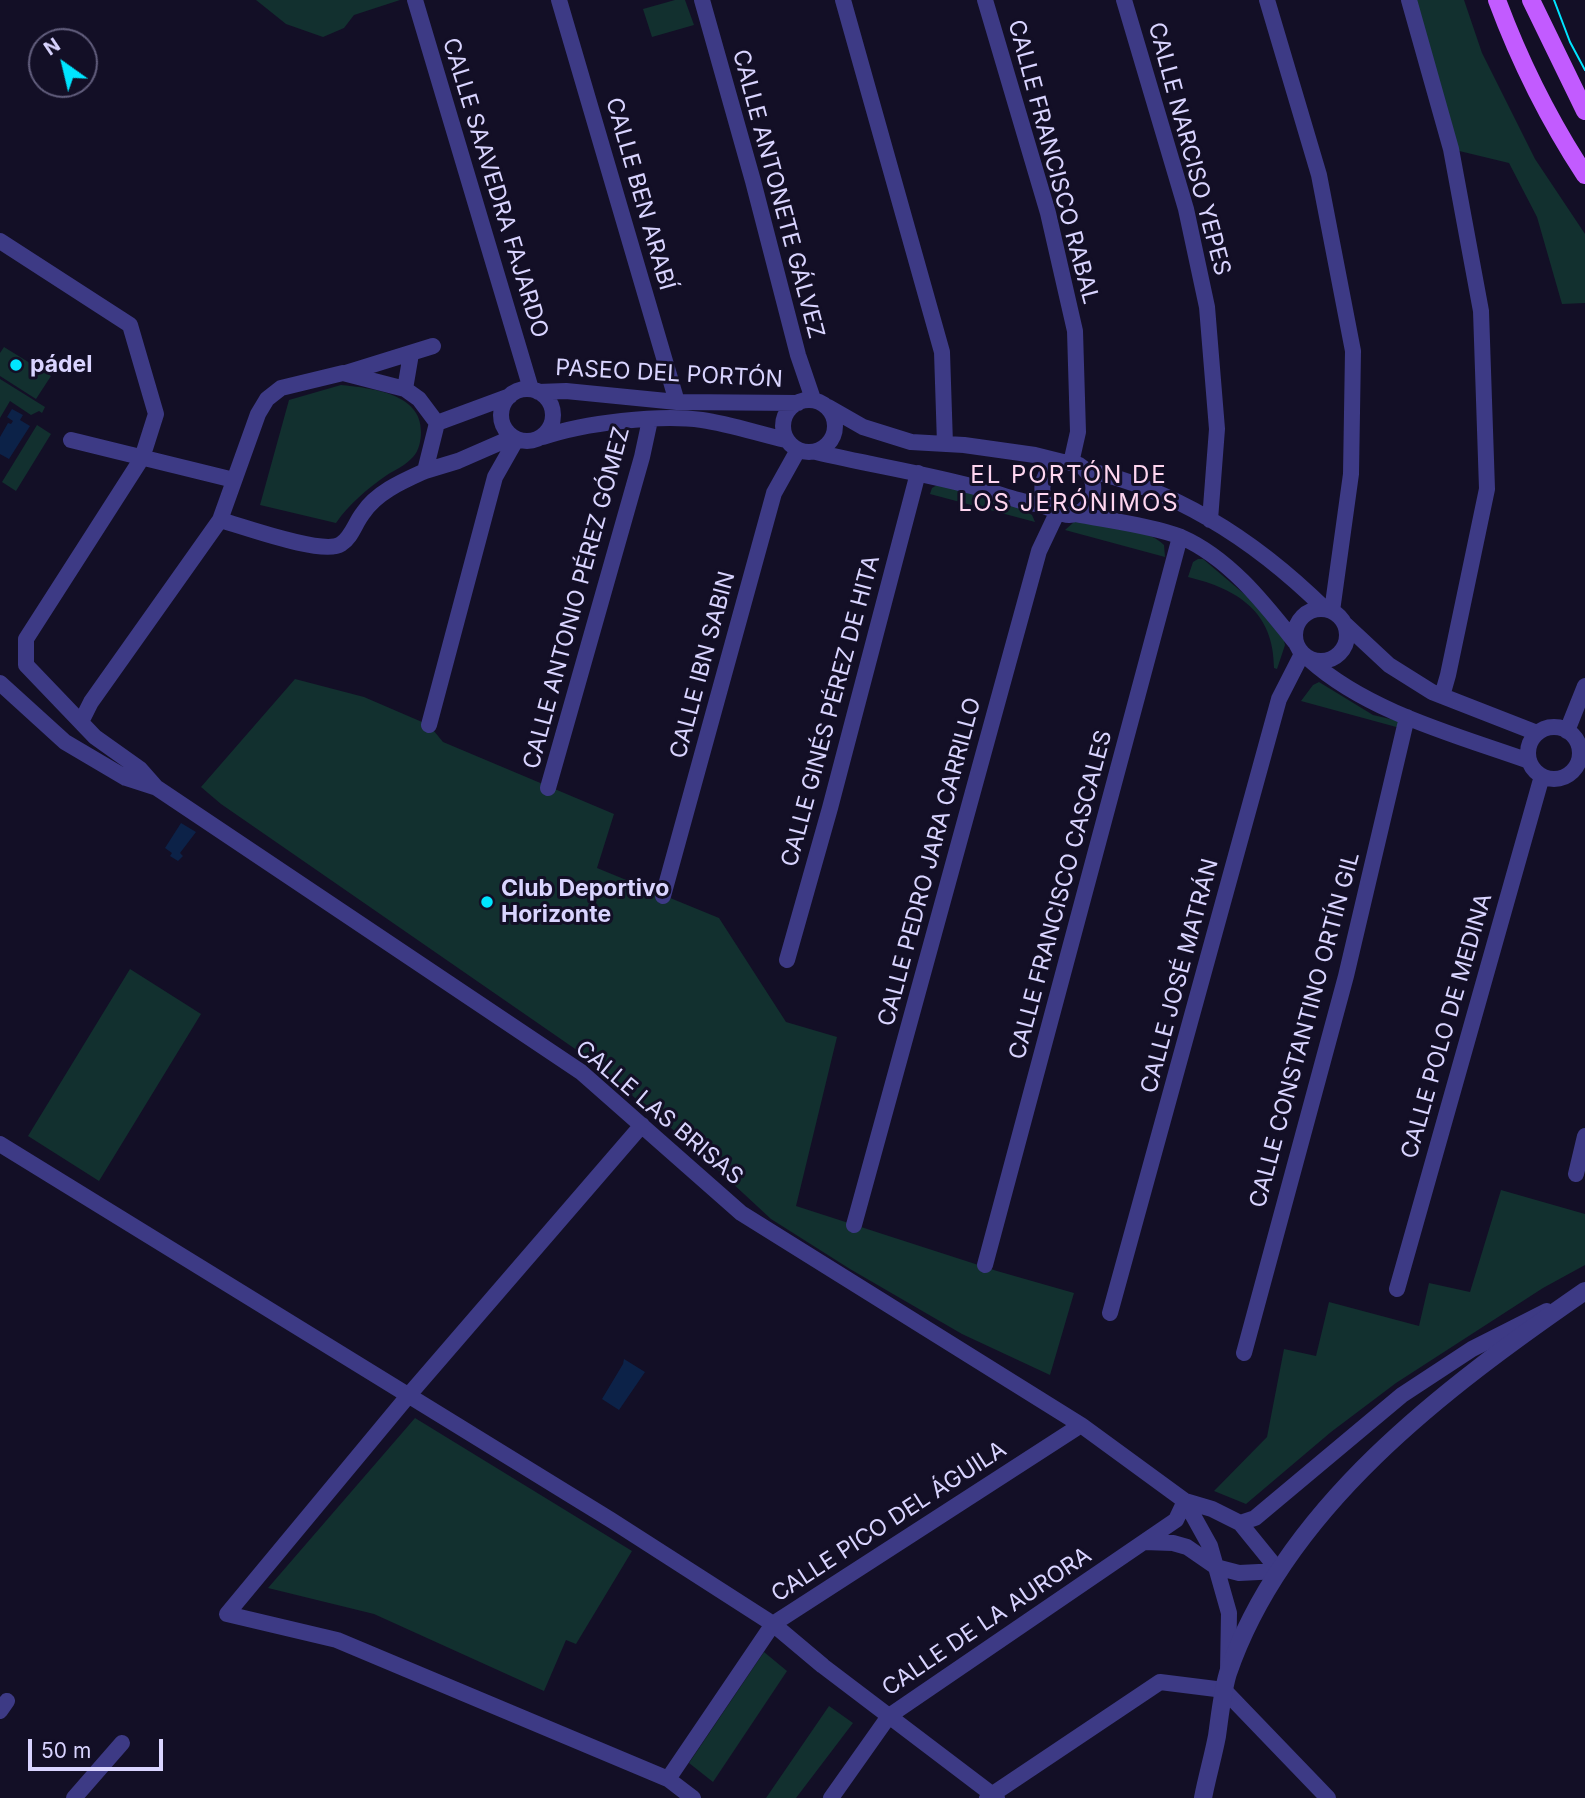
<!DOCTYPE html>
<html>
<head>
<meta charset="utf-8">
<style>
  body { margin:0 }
  #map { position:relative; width:1585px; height:1798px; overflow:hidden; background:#130f26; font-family:Inter,sans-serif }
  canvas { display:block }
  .north { position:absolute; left:28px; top:28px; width:70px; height:70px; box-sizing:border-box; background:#130f26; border:2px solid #625e7d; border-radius:50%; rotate:326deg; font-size:19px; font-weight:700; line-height:28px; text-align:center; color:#d9d4ff }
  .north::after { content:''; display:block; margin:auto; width:24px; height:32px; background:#00e5ff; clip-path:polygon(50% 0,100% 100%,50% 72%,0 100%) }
  .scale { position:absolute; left:28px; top:1739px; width:135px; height:32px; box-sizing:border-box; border:4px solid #d9d4ff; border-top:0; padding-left:9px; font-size:21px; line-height:24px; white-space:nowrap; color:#d9d4ff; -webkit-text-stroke:5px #130f26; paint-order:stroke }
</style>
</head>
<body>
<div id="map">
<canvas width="1585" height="1798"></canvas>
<div class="north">N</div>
<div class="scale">50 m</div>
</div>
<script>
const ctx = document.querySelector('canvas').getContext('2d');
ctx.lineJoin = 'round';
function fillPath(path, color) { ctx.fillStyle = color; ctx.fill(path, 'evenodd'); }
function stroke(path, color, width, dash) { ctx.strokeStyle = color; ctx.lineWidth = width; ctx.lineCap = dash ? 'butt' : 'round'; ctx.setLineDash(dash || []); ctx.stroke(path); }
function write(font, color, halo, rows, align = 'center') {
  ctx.font = font + ' Inter,sans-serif'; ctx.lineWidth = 6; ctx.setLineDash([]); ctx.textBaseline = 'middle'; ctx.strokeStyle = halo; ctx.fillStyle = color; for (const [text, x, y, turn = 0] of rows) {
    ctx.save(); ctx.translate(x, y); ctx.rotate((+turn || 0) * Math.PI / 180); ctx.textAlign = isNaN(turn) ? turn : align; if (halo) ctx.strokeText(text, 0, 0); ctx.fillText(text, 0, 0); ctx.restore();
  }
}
fillPath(new Path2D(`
  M256 0H400L354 15 344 28 323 37 286 24Z
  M675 0H685L694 25 652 37 643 9Z
  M1408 0H1464L1482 53 1535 159 1585 234V303L1562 304 1537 217 1509 163 1451 149Z
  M4 347 51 376 36 399 0 376V353Z
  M0 379 45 407 42 413 39 411 31 415 10 401 0 418Z
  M341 385C370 388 422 393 421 432 421 440 419 451 413 457 406 465 395 470 387 475 367 489 349 504 336 523L260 505 289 400Z
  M37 425 51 434 16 491 2 482Z
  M939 484 1020 508 1032 515 1035 522 930 494 932 488Z
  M1081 521C1104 525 1148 528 1164 545L1165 557 1065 530 1074 522Z
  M1198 559H1203L1256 604 1284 640 1285 645 1277 669 1274 668C1274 612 1238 589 1188 577L1193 562Z
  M295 679 364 697 429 725 443 742 614 814 597 868 719 918 786 1022 837 1037 796 1206 997 1271 1074 1293 1050 1375 962 1334 850 1269 771 1219 689 1143 581 1053 221 804 201 787Z
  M1319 682 1373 715 1399 721 1400 728 1301 701 1313 685Z
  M130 969 201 1014 99 1181 28 1136Z
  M1501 1190 1585 1214V1265L1543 1288 1396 1383 1331 1432 1246 1504 1214 1491 1267 1437 1284 1349 1316 1356 1329 1302 1419 1326 1429 1283 1470 1292Z
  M415 1418 632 1551 576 1644 566 1640 544 1691 374 1614 268 1588Z
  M764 1652 787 1671 713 1782 689 1763Z
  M829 1706 853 1723 796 1798H766Z`), '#12302f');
fillPath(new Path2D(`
  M12 409 23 415 20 420 30 426 9 459 0 454V437L8 423 11 424 13 421 7 417Z
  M181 823 196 832 180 853 183 856 178 861 170 856 172 853 165 848Z
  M624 1359 645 1372 619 1410 602 1399 623 1364Z`), '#0c2248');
stroke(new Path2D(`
  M415 0 531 389
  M559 0 677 402
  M702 0 753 181 798 355 813 399
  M843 0 942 352 945 444
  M985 0 1048 213 1075 331 1078 432 1071 463
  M1124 0 1186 209 1207 307 1217 429 1210 520
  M1267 0 1319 175 1353 351 1351 474 1332 611
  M1409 0 1451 149 1481 311 1487 489 1448 675 1442 696
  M0 241 130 325 156 414 142 458 26 639V665L95 737 140 769 155 786
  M343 373 405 389 419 399 437 423 425 471C403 481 377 492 363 513 355 523 352 537 341 544 323 556 243 526 220 520L258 414 267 399 281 388Z
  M346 373 433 346
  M501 415a26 26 0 1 1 52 0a26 26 0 1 1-52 0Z
  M405 389 411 354
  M538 392 566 391 677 402 798 403
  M783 426a26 26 0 1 1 52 0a26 26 0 1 1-52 0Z
  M828 407 863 427 911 442 964 445 1035 455 1063 462
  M437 423 510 396
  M543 437C584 423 659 414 702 420 730 424 759 434 786 440
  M71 440 234 480
  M816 452C866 464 917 472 967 485 984 489 1001 495 1018 500 1028 503 1040 504 1049 508 1057 511 1061 515 1069 515 1090 514 1101 488 1087 472 1065 445 1027 477 1049 508
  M1086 470C1178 490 1259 544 1325 609
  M425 471 458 461 513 437
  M1075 514C1105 520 1154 526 1181 537 1229 558 1264 603 1295 642
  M1295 635a26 26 0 1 1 52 0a26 26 0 1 1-52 0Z
  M1345 624 1389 665 1432 692 1537 733
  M1310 660C1368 712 1456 735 1529 761
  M0 683 65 742 126 778 157 788 581 1072 741 1213 1081 1425 1185 1501 1212 1509 1240 1523 1279 1571
  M81 722 91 702 220 520
  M429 725 495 477 516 440
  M1528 753a26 26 0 1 1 52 0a26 26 0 1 1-52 0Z
  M1567 731 1585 686
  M548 788 642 457 650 420
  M663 896 774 493 798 450
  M787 960 830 808 918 473
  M642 1125 408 1396 227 1614 337 1640 668 1779 693 1798
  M0 1144 611 1520 773 1624 823 1666 997 1798
  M1576 1174 1585 1136
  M854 1225 1039 551 1057 513
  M985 1265 1180 537
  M1397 1289 1542 776
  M1110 1313 1279 699 1302 654
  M1244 1353 1346 976 1407 717
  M1185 1501 1210 1546 1229 1613 1228 1671
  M1240 1523 1255 1518 1402 1395 1472 1349 1547 1311
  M1144 1542 1173 1543 1187 1547 1216 1567 1239 1573 1279 1571
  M0 1711 7 1701
  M668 1779 773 1624 1081 1425
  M74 1798 122 1743
  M831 1798 889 1716 1176 1520 1185 1501
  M987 1798 1160 1682 1224 1690 1328 1798`), '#3d3a85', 16);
stroke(new Path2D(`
  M1203 1798C1207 1777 1213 1757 1217 1736 1220 1715 1222 1693 1228 1673 1285 1507 1446 1387 1585 1291`), '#3d3a85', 18);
stroke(new Path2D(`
  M1497 0C1520 62 1549 120 1585 175
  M1531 0 1585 111`), '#c25bff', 18);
stroke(new Path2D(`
  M1554 0 1570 42 1585 70`), '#00e5ff', 2);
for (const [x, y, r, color] of [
  [16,365,7,"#00e5ff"],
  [487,902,7,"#00e5ff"]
]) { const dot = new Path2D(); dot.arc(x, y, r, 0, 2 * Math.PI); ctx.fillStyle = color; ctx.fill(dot); stroke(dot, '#130f26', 2.5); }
write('23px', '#d9d4ff', '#130f26', [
  ["CALLE NARCISO YEPES",1189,149,75],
  ["CALLE FRANCISCO RABAL",1053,162,75],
  ["CALLE SAAVEDRA FAJARDO",495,188,73],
  ["CALLE BEN ARABÍ",640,194,74],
  ["CALLE ANTONETE GÁLVEZ",778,194,75],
  ["PASEO DEL PORTÓN",669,374,3],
  ["CALLE ANTONIO PÉREZ GÓMEZ",577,598,-75],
  ["CALLE IBN SABIN",703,665,-75],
  ["CALLE GINÉS PÉREZ DE HITA",831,711,-75],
  ["CALLE PEDRO JARA CARRILLO",930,862,-75],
  ["CALLE FRANCISCO CASCALES",1061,895,-75],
  ["CALLE JOSÉ MATRÁN",1180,976,-75],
  ["CALLE POLO DE MEDINA",1447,1026,-74],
  ["CALLE CONSTANTINO ORTÍN GIL",1305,1030,-75],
  ["CALLE LAS BRISAS",659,1113,40],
  ["CALLE PICO DEL ÁGUILA",889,1522,-33],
  ["CALLE DE LA AURORA",987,1622,-34]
]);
write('bold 23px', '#d9d4ff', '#130f26', [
  ["pádel",30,365],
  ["Club Deportivo",501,889],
  ["Horizonte",501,915]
], 'left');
ctx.letterSpacing = '2px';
write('24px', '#ffd6f0', '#130f26', [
  ["EL PORTÓN DE",1069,476],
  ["LOS JERÓNIMOS",1069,504]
]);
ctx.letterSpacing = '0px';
</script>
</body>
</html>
